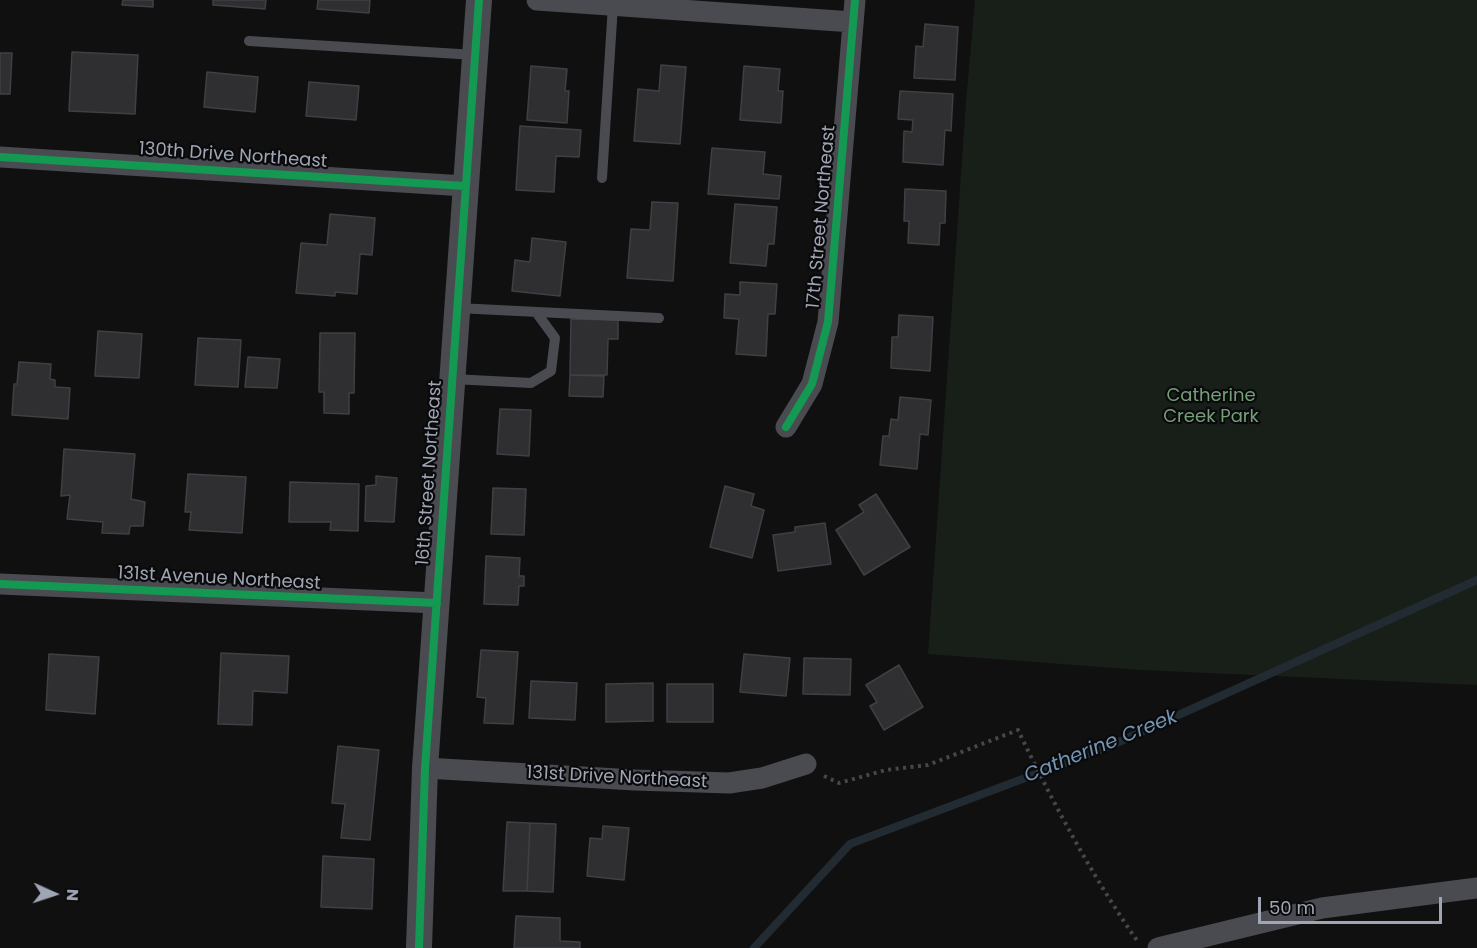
<!DOCTYPE html>
<html>
<head>
<meta charset="utf-8">
<style>
  body { margin:0 }
  #map { position:relative; width:1477px; height:948px; overflow:hidden; background:#101010; font-family:Poppins,sans-serif }
  canvas { display:block }
  .north { position:absolute; left:24px; top:864px; width:60px; height:60px; -webkit-text-stroke:4px #0a0a0c; paint-order:stroke; rotate:93deg; font-size:16px; font-weight:700; line-height:24px; text-align:center; color:#9fa5b3 }
  .north::after { content:''; display:block; margin:auto; width:21px; height:27px; background:#9fa5b3; clip-path:polygon(50% 0,100% 100%,50% 72%,0 100%) }
  .scale { position:absolute; left:1258px; top:897px; width:184px; height:27px; box-sizing:border-box; border:3px solid #9fa5b3; border-top:0; padding-left:8px; font-size:18px; line-height:21px; white-space:nowrap; color:#9fa5b3; -webkit-text-stroke:4px #0a0a0c; paint-order:stroke }
</style>
</head>
<body>
<div id="map">
<canvas width="1477" height="948"></canvas>
<div class="north">N</div>
<div class="scale">50 m</div>
</div>
<script>
const ctx = document.querySelector('canvas').getContext('2d');
ctx.lineJoin = 'round';
function fillPath(path, color) { ctx.fillStyle = color; ctx.fill(path, 'evenodd'); }
function stroke(path, color, width, dash) { ctx.strokeStyle = color; ctx.lineWidth = width; ctx.lineCap = dash ? 'butt' : 'round'; ctx.setLineDash(dash || []); ctx.stroke(path); }
function write(font, color, halo, rows, align = 'center') {
  ctx.font = font + ' Poppins,sans-serif'; ctx.lineWidth = 4.5; ctx.setLineDash([]); ctx.textBaseline = 'middle'; ctx.strokeStyle = halo; ctx.fillStyle = color; for (const [text, x, y, turn = 0] of rows) {
    ctx.save(); ctx.translate(x, y); ctx.rotate((+turn || 0) * Math.PI / 180); ctx.textAlign = isNaN(turn) ? turn : align; if (halo) ctx.strokeText(text, 0, 0); ctx.fillText(text, 0, 0); ctx.restore();
  }
}
fillPath(new Path2D(`
  M975 0H1477V685L1141 670 928 654 966 102Z`), '#181f19');
stroke(new Path2D(`
  M754 948 850 844 1110 746 1477 580`), '#232b32', 8);
const building = new Path2D(`
  M123 0H153V7L122 5Z
  M213 0H266L265 9 213 5Z
  M318 0H370L369 13 317 9Z
  M925 24 958 27 955 80 914 78 916 46 923 47Z
  M72 52 138 55 135 114 69 111Z
  M0 53H12L10 94H0Z
  M661 65 686 67 680 144 634 141 638 89 659 91Z
  M531 66 567 69 565 91H569L567 123 527 120Z
  M744 66 780 69 778 91H783L781 123 740 120Z
  M207 72 258 77 255 112 204 107Z
  M309 82 359 86 356 120 306 116Z
  M900 91 953 94 951 131 945 130 943 165 903 162 904 131 912 132 913 120 898 119Z
  M520 126 581 130 579 157 556 156 554 192 516 190Z
  M712 148 765 152 763 174 781 176 779 199 708 194Z
  M905 189 946 191 945 223H940L939 245 908 243 909 221H904Z
  M652 202 678 203 673 281 627 278 631 229 650 230Z
  M735 204 777 207 774 244H768L766 266 730 263Z
  M330 214 375 218 372 255 360 254 357 294 335 292V296L296 293 301 243 327 245Z
  M532 238 566 242 560 296 512 291 515 260 530 262Z
  M740 282 777 284 775 314H768L766 356 736 354 739 319 724 318 725 294 740 295Z
  M899 315 933 317 930 371 891 368 892 337H898Z
  M571 319 618 320V339H608L607 375H570Z
  M98 331 142 334 139 378 95 376Z
  M320 333H355L354 393H349V414L324 413V392H319Z
  M198 338 241 340 238 387 195 385Z
  M248 357 280 359 277 388 245 387Z
  M19 362 51 364 50 379 55 380V387L70 388 68 419 12 415 14 384H17Z
  M570 375 604 376 603 397 569 396Z
  M900 397 931 400 928 435 920 434 917 469 880 465 883 436H889L891 419 898 420Z
  M500 409 531 410 529 456 497 454Z
  M64 449 135 454 131 499 145 502 143 526H130L129 534 102 533 103 522 67 519 70 495 61 496Z
  M188 474 246 477 242 533 189 530 191 512H185Z
  M376 476 397 478 394 522 365 521 366 486 376 485Z
  M290 482 359 484 358 531 330 530 331 522H289Z
  M725 486 754 494 751 506 764 510 752 558 710 547Z
  M493 488 526 489 524 535 491 534Z
  M876 494 910 547 864 575 836 530 864 512 859 505Z
  M825 523 831 564 778 571 773 535 795 532V527Z
  M486 556 520 558 519 576H524V586H519L518 605 484 604Z
  M481 650 518 652 513 724 484 723 486 698 477 697Z
  M221 653 289 656 287 693 253 691 252 725 218 724Z
  M49 654 99 657 95 714 46 710Z
  M744 654 790 658 786 696 740 692Z
  M804 658 851 659 850 695 803 694Z
  M899 665 923 707 884 730 870 706 877 702 866 685Z
  M531 681 577 683 575 720 529 718Z
  M653 683V721L606 722V684Z
  M667 684H713V722H667Z
  M338 746 379 750 370 840 341 838 345 804 332 803Z
  M507 822 530 823 527 891H503Z
  M530 823 556 824 553 892 527 891Z
  M603 826 629 828 624 880 587 876 590 838 602 839Z
  M323 856 374 859 372 909 321 907Z
  M516 916 560 918V941L580 942V948H514Z`);
fillPath(building, '#2f2f31');
stroke(building, '#3e4044', 1.5);
stroke(new Path2D(`
  M824 776 839 783 886 770 928 765 1018 730C1053 803 1092 876 1138 942`), '#45474b', 4, [3, 4.5]);
stroke(new Path2D(`
  M249 41 475 55
  M602 178 613 5
  M457 308 659 318
  M452 379 531 383 551 371 555 338 536 312`), '#4a4b50', 10);
stroke(new Path2D(`
  M537 0 853 22
  M0 157 465 186
  M786 427 812 384 828 322 855 0
  M0 584 437 603
  M425 768 635 780 729 783 762 778 806 764
  M1158 948 1322 908 1477 888`), '#4a4b50', 21);
stroke(new Path2D(`
  M419 948 425 768 479 0`), '#4a4b50', 26);
stroke(new Path2D(`
  M0 157 465 186
  M786 427 812 384 828 322 855 0
  M0 584 437 603
  M419 948 425 768 479 0`), '#139951', 8);
write('18px', '#9fa5b3', '#0a0a0c', [
  ["130th Drive Northeast",233,156,4],
  ["17th Street Northeast",822,217,-85],
  ["16th Street Northeast",430,473,-86],
  ["131st Avenue Northeast",219,579,3],
  ["131st Drive Northeast",617,778,3]
]);
write('18px', '#74a077', '#0a0a0c', [
  ["Catherine",1211,396],
  ["Creek Park",1211,417]
]);
write('italic 20px', '#7394b2', '#0a0a0c', [
  ["Catherine Creek",1101,747,-22]
]);
</script>
</body>
</html>
